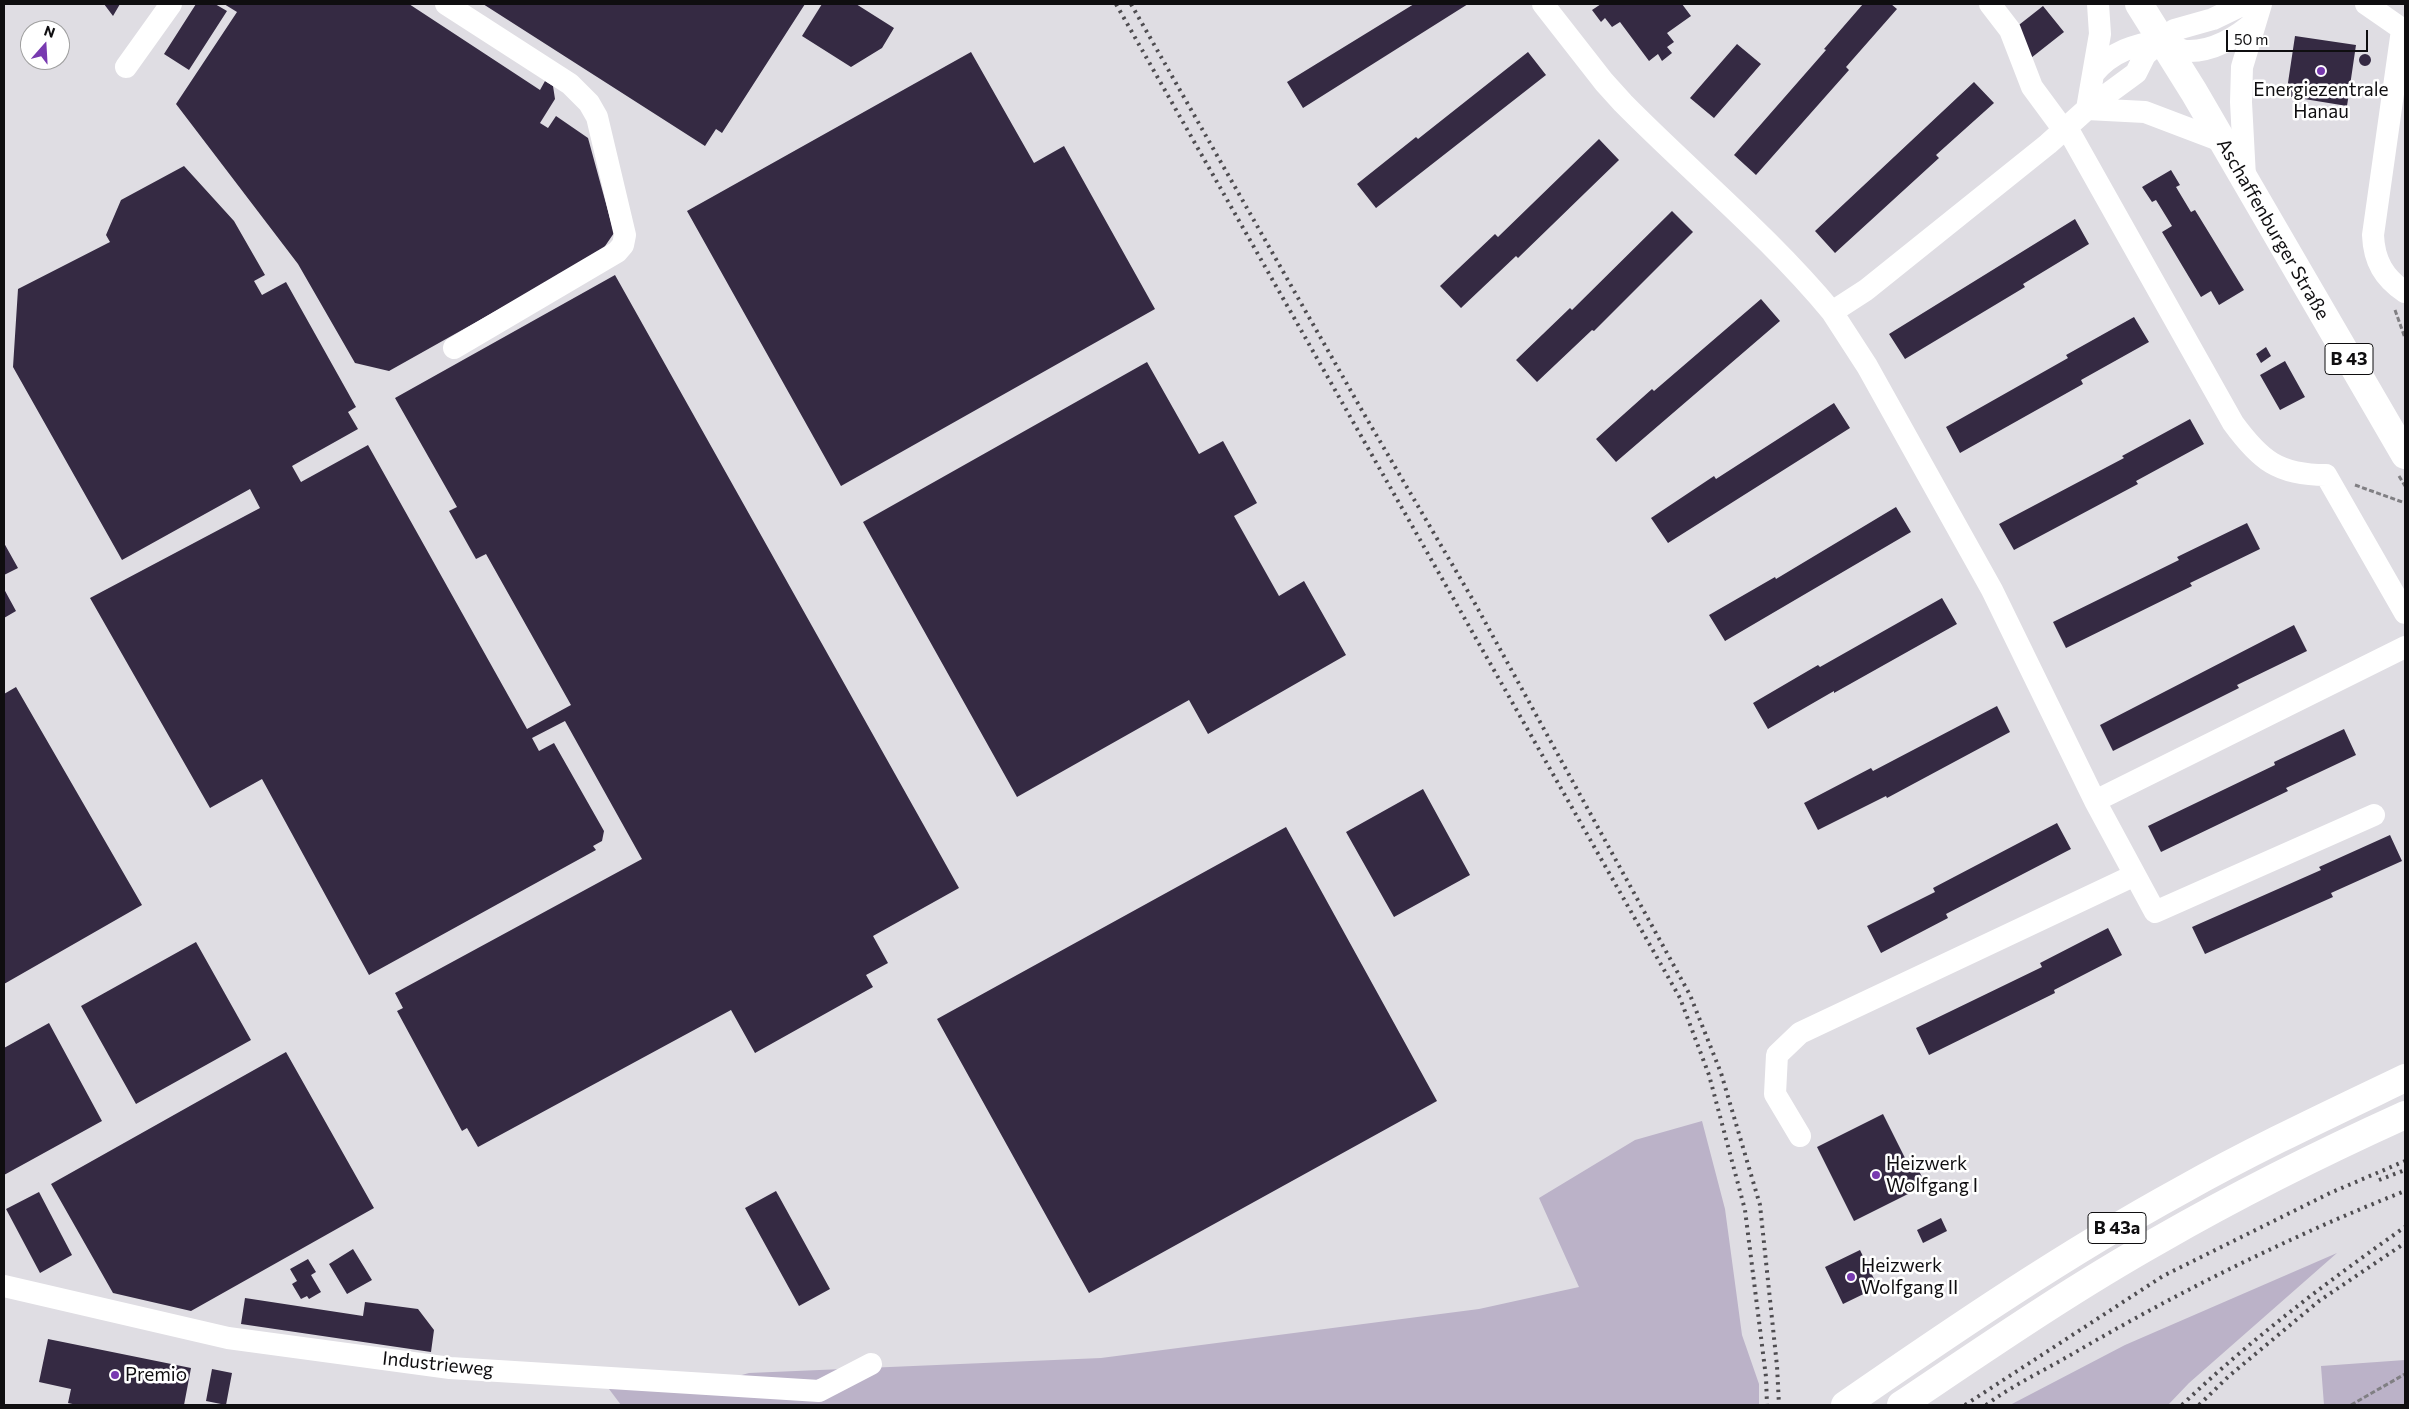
<!DOCTYPE html>
<html>
<head>
<meta charset="utf-8">
<style>
  body { margin:0 }
  #map { position:relative; width:2409px; height:1409px; overflow:hidden; background:#dfdde3; font-family:Commissioner,sans-serif }
  canvas { display:block }
  .frame { position:absolute; inset:0; border:5px solid #0f0e10; pointer-events:none }
  .north { position:absolute; left:20px; top:20px; width:50px; height:50px; box-sizing:border-box; background:#fff; border:1px solid #9f9f9f; border-radius:50%; rotate:19deg; font-size:14px; font-weight:700; line-height:20px; text-align:center; color:#0f0e10 }
  .north::after { content:''; display:block; margin:auto; width:18px; height:22px; background:#783ab0; clip-path:polygon(50% 0,100% 100%,50% 72%,0 100%) }
  .scale { position:absolute; left:2226px; top:30px; width:142px; height:22px; box-sizing:border-box; border:2px solid #0f0e10; border-top:0; padding-left:6px; font-size:15px; line-height:18px; white-space:nowrap; color:#0f0e10; -webkit-text-stroke:4px #fff; paint-order:stroke }
</style>
</head>
<body>
<div id="map">
<canvas width="2409" height="1409"></canvas>
<div class="frame"></div>
<div class="north">N</div>
<div class="scale">50 m</div>
</div>
<script>
const ctx = document.querySelector('canvas').getContext('2d');
ctx.lineJoin = 'round';
function fillPath(path, color) { ctx.fillStyle = color; ctx.fill(path, 'evenodd'); }
function stroke(path, color, width, dash) { ctx.strokeStyle = color; ctx.lineWidth = width; ctx.lineCap = dash ? 'butt' : 'round'; ctx.setLineDash(dash || []); ctx.stroke(path); }
function write(font, color, halo, rows, align = 'center') {
  ctx.font = font + ' Commissioner,sans-serif'; ctx.lineWidth = 5; ctx.setLineDash([]); ctx.textBaseline = 'middle'; ctx.strokeStyle = halo; ctx.fillStyle = color; for (const [text, x, y, turn = 0] of rows) {
    ctx.save(); ctx.translate(x, y); ctx.rotate((+turn || 0) * Math.PI / 180); ctx.textAlign = isNaN(turn) ? turn : align; if (halo) ctx.strokeText(text, 0, 0); ctx.fillText(text, 0, 0); ctx.restore();
  }
}
fillPath(new Path2D(`
  M1702 1121 1725 1209 1742 1335 1759 1384V1405H621L609 1389 706 1385 749 1373 1101 1358 1479 1309 1579 1287 1539 1198 1635 1140Z
  M2337 1253 2189 1383 2168 1405H2010L2125 1345Z
  M2405 1360V1405H2324L2321 1366Z`), '#bbb2c8');
fillPath(new Path2D(`
  M104 4H120L113 16Z
  M196 4H215L227 11 189 70 164 54Z
  M224 4H409L540 90 545 81 553 86 555 99 540 123 548 128 556 116 588 138 614 233 601 252 389 371 355 363 298 264 176 104 237 12Z
  M483 4H805L722 133 716 129 705 146Z
  M822 4H856L894 28 882 48 851 67 802 36Z
  M1414 4H1468L1303 108 1287 82Z
  M1601 4H1682L1691 16 1667 33 1674 42 1667 47 1672 53 1662 61 1658 54 1649 61 1620 22 1612 27 1605 18 1601 22 1592 10Z
  M1863 4H1891L1897 9 1846 67 1849 70 1756 175 1734 155 1826 50 1824 49Z
  M2043 6 2064 32 2031 58 2015 28Z
  M2295 36 2356 45 2347 106 2286 96Z
  M1737 44 1761 64 1714 118 1690 98Z
  M971 52 1034 163 1064 146 1155 309 841 486 687 211Z
  M1528 52 1546 75 1376 208 1357 184 1416 137 1418 139Z
  M2359 60a6 6 0 1 1 12 0a6 6 0 1 1-12 0Z
  M1974 82 1994 103 1936 155 1939 158 1835 253 1815 231Z
  M1599 139 1619 160 1518 258 1516 256 1461 308 1440 286 1495 234 1498 237Z
  M184 166 234 221 265 275 254 281 262 295 286 282 356 407 348 412 358 429 292 466 301 482 368 445 527 729 571 705 486 554 476 559 449 511 457 507 395 398 615 275 959 888 873 936 888 963 866 975 873 987 755 1053 731 1010 478 1147 467 1128 462 1131 397 1011 403 1008 395 993 642 859 565 721 532 738 539 751 554 743 604 831 602 841 593 846 596 850 369 975 262 779 210 808 90 598 260 508 250 489 122 560 13 367 18 289 110 242 106 235 121 200Z
  M2171 170 2180 185 2176 187 2191 212 2195 210 2244 290 2219 305 2211 291 2201 297 2162 232 2172 226 2156 200 2152 202 2142 187Z
  M1672 211 1693 232 1594 331 1592 330 1537 382 1516 360 1570 308 1572 310Z
  M2075 219 2089 244 2023 284 2025 287 1905 359 1889 334Z
  M1761 299 1780 321 1616 462 1596 439 1652 389 1654 391Z
  M2134 317 2149 342 2081 380 2083 384 1960 453 1946 427 2068 358 2066 355Z
  M2266 347 2271 356 2261 363 2256 354Z
  M2285 361 2305 397 2280 410 2260 375Z
  M1147 362 1199 454 1223 441 1257 503 1234 516 1279 596 1304 581 1346 655 1208 734 1189 700 1017 797 863 522Z
  M1834 403 1850 428 1668 543 1651 518 1714 476 1716 479Z
  M2190 419 2204 444 2136 481 2138 484 2014 550 1999 524 2124 458 2122 456Z
  M1896 507 1911 532 1725 641 1709 615 1775 577 1776 579Z
  M2247 523 2260 549 2190 583 2192 586 2066 648 2053 622 2179 560 2177 557Z
  M4 543 18 568 4 575Z
  M4 589 16 611 4 618Z
  M1942 598 1957 624 1834 693V691L1768 729 1753 703 1818 665 1820 667Z
  M2294 625 2307 651 2237 685 2239 688 2113 751 2100 725Z
  M16 687 142 905 4 984V694Z
  M1997 706 2010 732 1887 798 1886 796 1818 830 1804 803 1871 768 1873 771Z
  M2344 729 2356 755 2286 788 2288 791 2161 852 2148 826 2275 765 2274 762Z
  M1423 789 1470 875 1394 917 1346 832Z
  M2057 823 2071 849 1946 914 1948 918 1881 953 1867 926 1935 892 1933 888Z
  M1286 827 1437 1101 1089 1293 937 1019Z
  M2390 835 2402 861 2331 893 2333 897 2205 954 2192 927 2321 870 2319 867Z
  M2108 928 2122 955 2054 990 2055 993 1929 1055 1916 1028 2042 967 2040 963Z
  M196 942 251 1040 136 1104 81 1006Z
  M49 1023 102 1121 4 1175V1048Z
  M286 1052 374 1208 191 1311 113 1293 51 1184Z
  M1883 1114 1909 1166 1915 1163 1926 1185 1854 1221 1817 1147Z
  M776 1191 830 1289 799 1306 745 1208Z
  M39 1192 72 1255 40 1273 6 1209Z
  M1941 1218 1947 1231 1923 1243 1917 1230Z
  M353 1249 372 1280 347 1294 329 1264Z
  M1860 1250 1878 1287 1843 1304 1825 1267Z
  M308 1259 316 1272 311 1275 321 1292 309 1299 307 1296 301 1299 292 1284 297 1281 290 1269Z
  M245 1298 363 1316 365 1302 418 1309 434 1330 431 1352 241 1324Z
  M48 1339 191 1368 184 1405H77L68 1403 71 1389 39 1382Z
  M212 1369 232 1373 226 1405 206 1401Z`), '#352a43');
stroke(new Path2D(`
  M2395 310 2405 338
  M2399 476 2405 486
  M2355 485 2405 503
  M2351 1405 2405 1374`), '#807f83', 3, [5, 2.5]);
stroke(new Path2D(`
  M446 4 570 84 589 103 597 117 625 235 623 245 617 252 454 348
  M1543 4 1604 82 1623 103C1692 173 1769 236 1832 312L1866 290 2048 144 2087 109 2136 73 2145 55 2174 30 2213 19 2244 4
  M1990 4 2010 30 2032 87 2063 129
  M2366 4 2405 31
  M2402 30 2373 235C2374 261 2384 278 2405 292
  M2162 39C2169 43 2180 51 2187 51 2212 52 2238 37 2255 21
  M126 67 171 4
  M2094 73C2112 51 2135 45 2161 40
  M2087 109 2145 112 2224 142
  M2087 109 2100 34 2098 4
  M2066 126 2233 423C2260 460 2278 475 2326 475L2405 613
  M2245 177 2241 102 2242 67 2261 4
  M1832 312 1867 366 1992 590 2095 801
  M2135 875 2155 912 2374 815
  M1800 1136 1775 1094 1777 1055 1800 1033 2135 875 2095 801 2405 647
  M4 1286 228 1338 450 1368 819 1391 871 1364`), '#fff', 22);
stroke(new Path2D(`
  M2139 4 2194 92 2405 455`), '#fff', 28);
stroke(new Path2D(`
  M1845 1405C1955 1329 2065 1254 2182 1190 2255 1149 2330 1114 2405 1078
  M1901 1405C1986 1348 2070 1290 2159 1240 2239 1194 2321 1153 2405 1115`), '#fff', 28);
stroke(new Path2D(`
  M1116 4 1680 998 1709 1075 1745 1210 1766 1377 1767 1405
  M1131 4 1364 414 1473 600 1690 995 1721 1073 1760 1205 1777 1366 1779 1405
  M2379 1180 2405 1170
  M1965 1405 2163 1276 2330 1193 2405 1161
  M1986 1405C2013 1385 2045 1370 2074 1353 2180 1291 2291 1236 2405 1191
  M2182 1405C2251 1339 2327 1282 2405 1227
  M2199 1405 2229 1376 2319 1301 2405 1243`), '#4e4c50', 4, [2.5, 5]);
for (const [x, y, r, color] of [
  [2321,71,5,"#783ab0"],
  [1876,1175,5,"#783ab0"],
  [1851,1277,5,"#783ab0"],
  [115,1375,5,"#783ab0"]
]) { const dot = new Path2D(); dot.arc(x, y, r, 0, 2 * Math.PI); ctx.fillStyle = color; ctx.fill(dot); stroke(dot, '#fff', 2); }
for (const [x, y, w] of [
  [2349,359,48],
  [2117,1228,58]
]) { const box = new Path2D(); box.roundRect(x - w / 2, y - 15.5, w, 31, 4); ctx.fillStyle = '#fff'; ctx.fill(box); stroke(box, '#0f0e10', 1); }
write('bold 18px', '#0f0e10', null, [
  ["B 43",2349,359],
  ["B 43a",2117,1228]
]);
write('19px', '#0f0e10', '#fff', [
  ["Energiezentrale",2321,90,"center"],
  ["Hanau",2321,112,"center"],
  ["Heizwerk",1886,1164],
  ["Wolfgang I",1886,1186],
  ["Heizwerk",1861,1266],
  ["Wolfgang II",1861,1288],
  ["Premio",125,1375]
], 'left');
write('19px', '#0f0e10', '#fff', [
  ["Aschaffenburger Straße",2273,229,60],
  ["Industrieweg",438,1364,6]
]);
</script>
</body>
</html>
